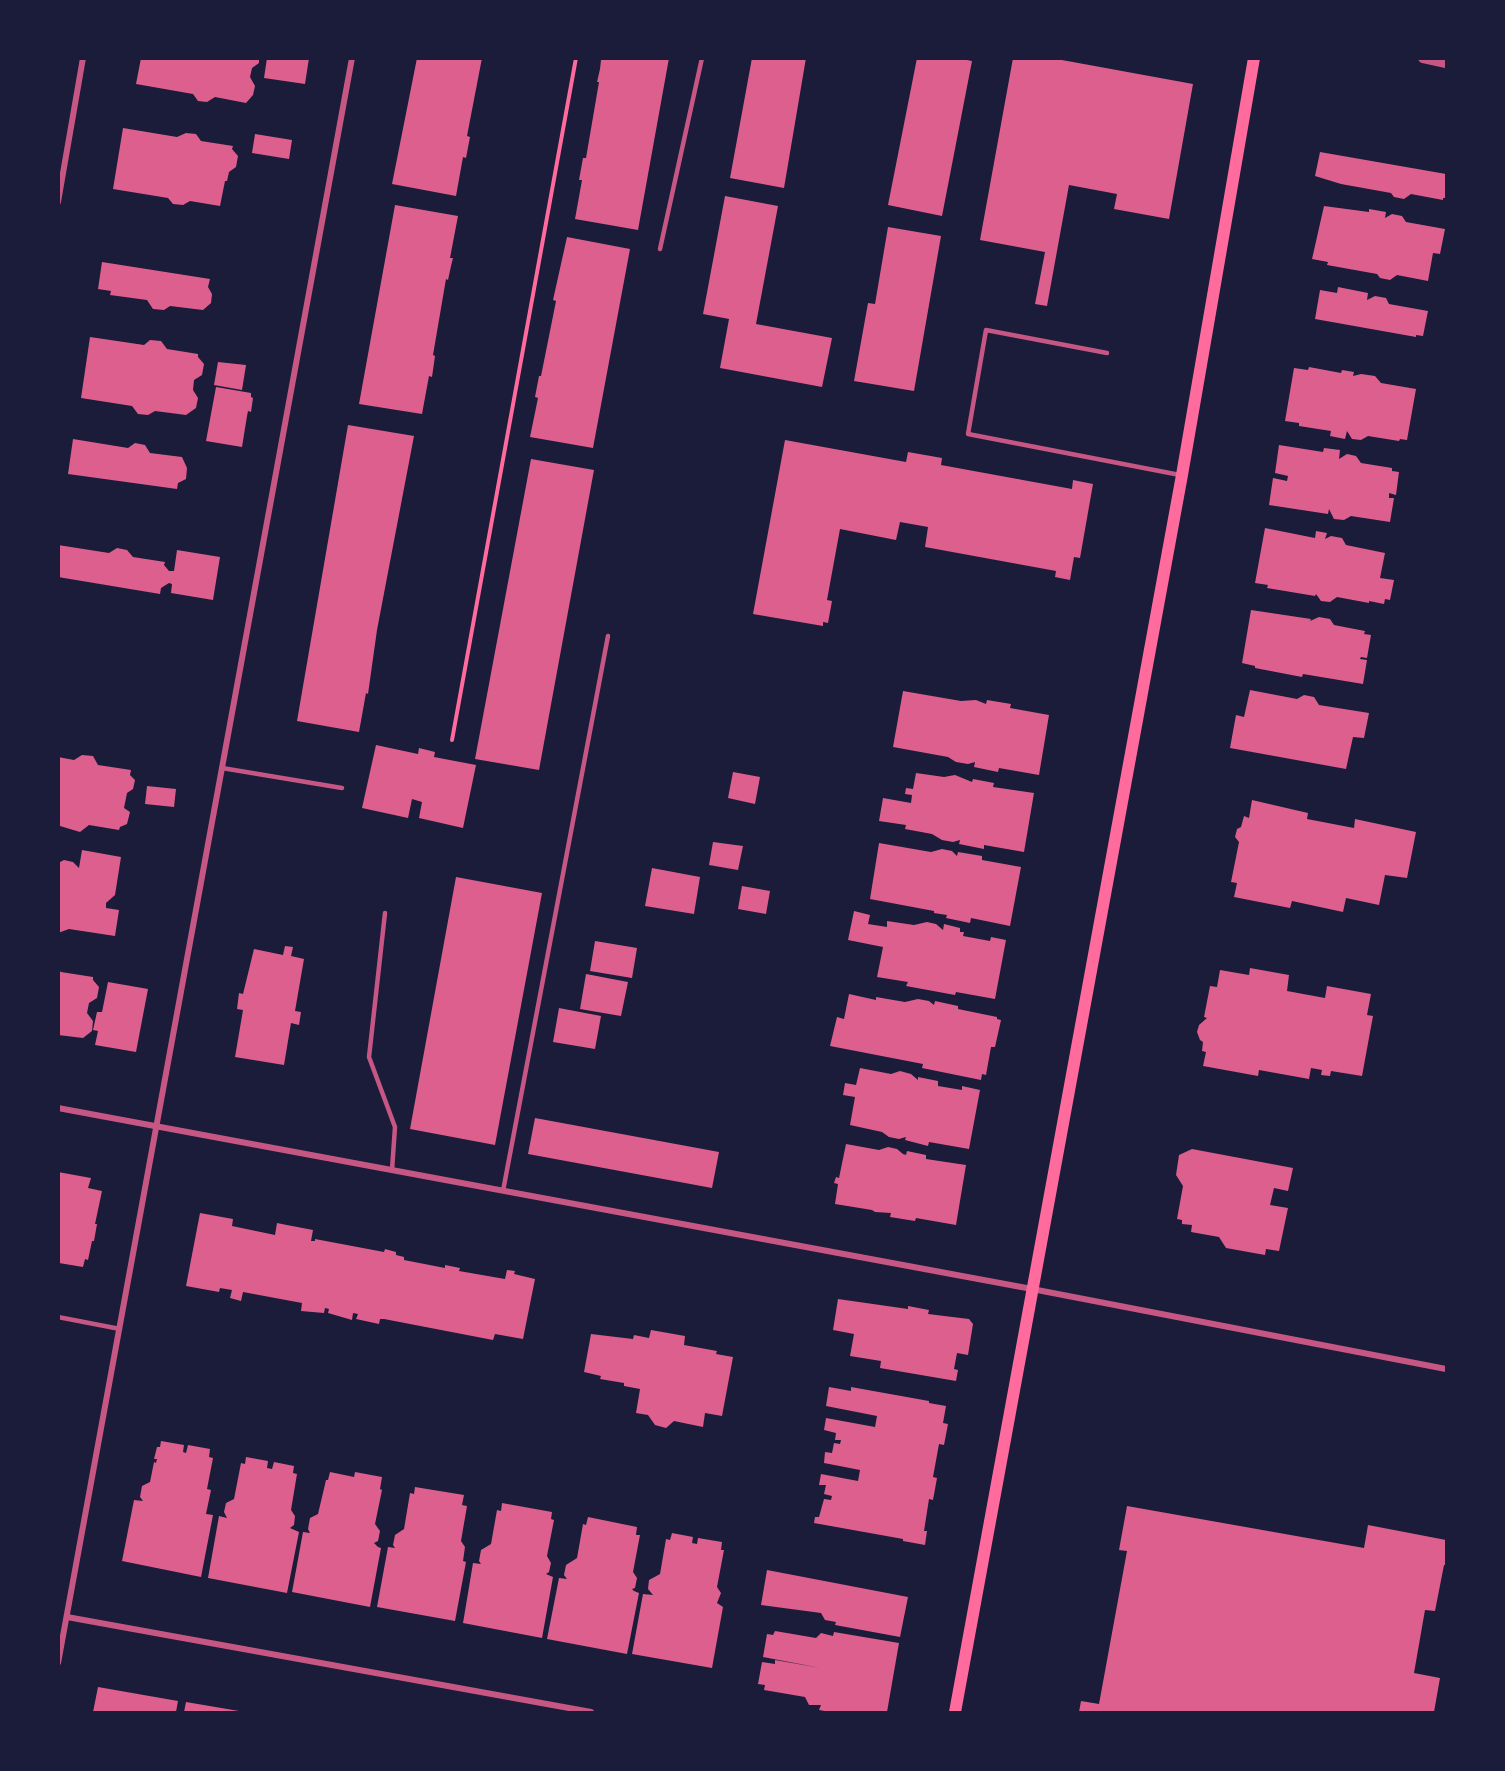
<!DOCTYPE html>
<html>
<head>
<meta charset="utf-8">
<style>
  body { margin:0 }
  #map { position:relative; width:1505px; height:1771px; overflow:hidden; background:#1b1b3a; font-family:"Roboto Serif",serif }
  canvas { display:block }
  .frame { position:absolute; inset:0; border:60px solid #1b1b3a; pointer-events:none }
</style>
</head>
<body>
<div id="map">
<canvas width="1505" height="1771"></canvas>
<div class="frame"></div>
</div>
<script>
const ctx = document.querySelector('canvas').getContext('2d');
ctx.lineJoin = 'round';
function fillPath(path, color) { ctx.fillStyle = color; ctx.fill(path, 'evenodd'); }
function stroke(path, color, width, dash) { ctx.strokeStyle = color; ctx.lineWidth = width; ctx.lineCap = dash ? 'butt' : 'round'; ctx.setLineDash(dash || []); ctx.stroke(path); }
fillPath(new Path2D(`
  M141 58H259V63L252 68 250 77 255 86 253 95 246 103 215 97 207 102 198 101 193 94 136 84Z
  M267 58H309L305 84 264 78Z
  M417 58H482L467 136 470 137 466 158 463 157 456 196 392 184Z
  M604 58H669L638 230 575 219 582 180H579L583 158H586L599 82H597L600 69 601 60Z
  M752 58H806L784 188 730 178Z
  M917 58H957L972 61 942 216 888 205Z
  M1013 58H1051L1193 84 1169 219 1114 209 1117 194 1069 185 1047 306 1035 304 1045 252 980 240Z
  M123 128 177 137 186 133 196 134 201 141 233 146 232 149 238 156 236 167 229 172 227 181H225L220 206 190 201 183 205 173 204 168 198 113 189Z
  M255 134 292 140 289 159 252 153Z
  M1320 152 1446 174V198H1443V200L1411 194 1404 199 1394 197 1391 193 1341 184 1315 176Z
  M725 196 778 206 756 324 832 338 822 387 720 368 729 319 703 314Z
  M395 205 458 216 450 258H453L451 266 448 280 446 279 433 355 435 356 432 377 429 376 422 414 359 404Z
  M1324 206 1369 212V209L1386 212 1385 218 1392 214 1402 216 1406 222 1445 229 1440 254 1433 253 1428 281 1397 275 1390 280 1380 278 1377 274 1327 265 1328 262 1312 259Z
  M888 227 941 236 914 391 854 381 868 303 875 304Z
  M567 237 630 249 593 448 530 437 538 398 535 397 539 376H541L556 301 553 300Z
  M102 262 210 279 208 287 212 294 211 303 203 310 170 306 164 310 153 309 147 300 110 295 111 291 98 289Z
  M1338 287 1368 293 1367 300 1375 296 1386 298 1389 304 1428 311 1423 336 1416 335V337L1315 319 1320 290 1337 293Z
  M90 337 144 345 150 340 161 341 167 349 198 354V357L204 364 202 375 194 380 193 390 198 398 196 408 186 415 155 411 148 415 138 414 132 406 81 398Z
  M218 362 246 365 242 390 214 385Z
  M1309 367 1341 373 1342 370 1354 372 1353 376 1361 374 1375 376 1381 383 1416 389 1407 440 1400 439 1399 441 1368 436 1361 440 1352 439 1347 431 1345 439 1330 436 1331 431 1299 426V423L1285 421 1294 368 1308 370Z
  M216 387 251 393V397L253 398 251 412 248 411 247 416 242 447 206 441Z
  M348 425 414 436 377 630 368 694 366 693 359 732 297 721Z
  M73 439 128 448 135 443 145 445 150 453 182 457 187 468 186 479 178 483 177 489 68 474Z
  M785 440 906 462 908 452 942 458 941 465 1072 489 1073 480 1093 484 1080 558 1074 557 1070 580 1055 577 1056 571 925 547 928 527 900 522 896 540 840 529 827 600 832 601 828 623 823 622V626L753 614Z
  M1279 445 1323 452 1324 448 1340 450 1339 459 1347 454 1356 456 1361 463 1392 468V471L1399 472 1396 495 1389 493V498H1394L1390 522 1351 516 1344 520 1334 519 1329 509 1328 514 1269 505 1273 478 1287 481 1288 476 1275 473Z
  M531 459 594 470 539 770 475 759Z
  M1265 528 1315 538 1316 531 1327 533 1325 539 1331 536 1342 538 1346 545 1385 553 1380 578 1394 580 1390 600 1385 599 1384 604 1369 601V603L1337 597 1330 602 1321 601 1316 594 1315 596 1267 588 1268 585 1255 583Z
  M58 545 109 553 117 548 127 550 133 557 165 562 164 565 169 571H174L177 550 220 557 213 600 171 593 172 584 169 583 161 588 160 594 58 577Z
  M1251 610 1311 619 1310 621 1319 617 1330 619 1334 625 1365 631 1364 634 1371 635 1367 658 1361 657 1360 659 1367 660 1363 684 1303 674 1302 677 1255 668V666L1242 663Z
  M1250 690 1297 699 1304 695 1314 697 1319 705 1369 713 1364 738 1353 737 1346 769 1230 748 1236 715 1244 717Z
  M903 691 961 701 976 700 986 704 987 700 1011 704 1010 708 1049 715 1039 775 999 768 998 772 974 767 975 762 968 764 956 762 948 757 893 747Z
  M376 745 418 754 419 748 435 752 434 757 476 765 463 828 419 818 422 802 412 799 408 818 362 808Z
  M82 755 93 756 98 765 131 770 130 775 135 780 133 789 127 793 124 808 130 812 127 824 120 827 119 830 89 825 80 832 60 826 58 757 74 760Z
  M733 772 760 777 755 804 728 798Z
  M916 773 944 777 955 775 972 782 973 779 994 783 993 787 1034 793 1024 852 984 845V849L959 844 960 840 953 842 942 840 932 834 905 829 906 825 879 821 883 798 911 803 912 795 905 794 906 788 913 789Z
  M147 786 176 789 174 807 145 804Z
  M1252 800 1308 813 1307 819 1354 828 1355 819 1416 832 1407 878 1385 875 1379 905 1346 898 1343 912 1292 901 1290 908 1234 897 1237 883 1231 882 1239 842 1235 837 1237 829 1241 827 1244 816 1249 818Z
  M713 842 743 846 738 870 709 865Z
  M879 843 931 852 942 849 952 851 957 856 958 852 982 856V860L1021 867 1010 926 971 918 970 923 946 918 947 915 934 913V911L870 899Z
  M82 850 121 857 115 895 106 903V908L119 910 115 936 69 929 58 933V863L64 860 73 862 79 868Z
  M652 868 700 877 694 914 645 906Z
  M456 877 542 893 495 1145 410 1129Z
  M742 886 770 891 766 914 738 909Z
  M854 911 870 915 868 924 887 927V921L914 925 927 922 936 924 943 930 944 924 960 928V932H964L963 936 990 941 991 937 1006 940 995 999 956 992 955 995 906 986 908 982 877 977 883 947 848 940Z
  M595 941 637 948 632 978 590 971Z
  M285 946 293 947 291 956 304 959 295 1011 301 1012 299 1025 291 1023 284 1065 235 1057 243 1010 237 1009 239 993 243 994 254 949 283 955Z
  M1250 968 1289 975 1287 991 1325 998 1327 986 1371 994 1367 1015 1373 1016 1362 1076 1331 1071 1330 1076 1321 1075 1322 1070 1311 1068 1309 1079 1259 1070 1258 1076 1203 1066 1206 1052 1202 1051 1203 1042 1200 1040 1197 1032 1199 1025 1207 1018 1204 1017 1210 986 1217 987 1220 970 1249 975Z
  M58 969 61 972 93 977V980L99 987 97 998 89 1003 87 1013 93 1021 92 1031 83 1038 58 1035Z
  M586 974 628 982 621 1016 580 1009Z
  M108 982 148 989 136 1052 95 1045 98 1031 93 1030 97 1012H102Z
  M849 994 876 1000V997L905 1002 918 999 929 1001 934 1005 935 1001 958 1006V1009L997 1017V1019L1001 1020 995 1047H991L986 1075 982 1074 981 1080 922 1068 923 1064 830 1046 837 1017 844 1019Z
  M559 1008 601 1016 595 1049 553 1042Z
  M860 1068 891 1074 900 1071 911 1074 918 1080V1077L938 1081V1086L962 1090V1086L980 1090 969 1149 929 1142 928 1146 905 1140 906 1137 899 1139 889 1137 882 1132 850 1125 855 1097 843 1095 845 1083 856 1085Z
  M535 1118 719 1152 712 1188 528 1154Z
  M846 1144 879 1150 888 1147 897 1149 903 1154 906 1155 907 1151 926 1155V1159L966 1165 956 1225 916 1218 915 1221 890 1217 891 1213 875 1212 872 1210 835 1204 838 1184 834 1183 836 1177 839 1178Z
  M1192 1149 1293 1168 1288 1191 1274 1188 1270 1205 1288 1208 1279 1251 1266 1249 1265 1255 1226 1248 1219 1237 1191 1232 1192 1225 1182 1224V1220L1177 1219 1183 1186 1176 1175 1179 1155Z
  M58 1172 91 1178 88 1188 102 1191 95 1224H97L94 1241H92L88 1260 85 1259 83 1267 59 1263 60 1254H58Z
  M200 1213 233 1219 232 1226 275 1235 277 1223 287 1225 313 1230 311 1241H315V1239L384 1252 385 1249 396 1252V1255L404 1257V1260L445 1268V1265L460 1268 459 1271 505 1279 507 1270 515 1271 514 1274 535 1279 523 1339 495 1334 493 1340 384 1319H380L379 1324 356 1319 358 1314 353 1313 352 1320 328 1313 329 1309 325 1308 324 1313 301 1311 302 1303 243 1292 241 1301 230 1298 232 1290 220 1288 219 1292 186 1286Z
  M838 1299 908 1309V1306L929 1310 928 1314 969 1319 973 1324 968 1355 957 1353 954 1369 958 1370 956 1381 880 1368 881 1361 850 1356 854 1334 833 1330Z
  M651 1330 685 1336 684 1345 717 1351 716 1354 733 1357 722 1416 705 1413 703 1427 674 1421 666 1428 655 1425 648 1415 636 1413 640 1389 624 1386V1383L600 1379 601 1376 584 1372 591 1334 633 1339 634 1335 649 1338Z
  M829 1387 851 1391V1387L929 1401V1403L946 1406 943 1423 948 1424 944 1445 939 1444 933 1477 937 1478 933 1500 929 1499 924 1531H927L925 1545 903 1541V1539L814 1523 815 1517H819L824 1499 831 1500 832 1496 824 1494 826 1485H819L821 1474 858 1481 860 1470 824 1463 825 1452 832 1453 834 1443 840 1444 841 1440H835L836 1433 824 1430 826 1418 875 1427 877 1416 826 1406Z
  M161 1441 184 1445 183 1452 186 1453 188 1445 210 1449 209 1457 213 1458 207 1489 211 1490 206 1514 213 1515 201 1577 122 1561 134 1500 143 1501 140 1497 142 1486 150 1482 154 1462 156 1463 157 1459H154L157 1447H160Z
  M246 1457 268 1461 267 1468 272 1469 274 1462 294 1466 293 1473 297 1474 291 1510 295 1516 294 1525 290 1528 299 1532 287 1593 208 1578 219 1516 227 1518 224 1512 226 1503 234 1499 241 1463 245 1464Z
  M330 1472 354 1477 355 1472 382 1477 380 1489 382 1490 375 1524 380 1531 378 1541 374 1543 378 1547 381 1548 370 1607 292 1592 303 1532 310 1533 308 1529 310 1518 318 1514 326 1480H328Z
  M415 1487 464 1495 462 1505 467 1506 461 1541 465 1547 463 1561 466 1562 455 1621 377 1607 388 1547 395 1548 393 1545 395 1535 404 1529 410 1493 414 1494Z
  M502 1503 552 1512 551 1519 554 1520 547 1556 551 1563 549 1572 546 1574 553 1577 542 1638 463 1623 473 1563 481 1564 479 1561 481 1550 491 1544 497 1510 501 1511Z
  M1127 1506 1364 1548 1368 1525 1446 1540V1565H1444L1435 1611 1425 1610 1414 1673 1440 1678 1434 1712H1079L1081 1701 1099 1704 1127 1551 1119 1550Z
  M588 1517 637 1527 636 1535H640L633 1572 637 1578 635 1588 632 1589 634 1591 639 1593 627 1654 547 1639 559 1578 567 1579 564 1575 566 1565 577 1558 583 1524 586 1525Z
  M672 1533 693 1537 692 1543 697 1544 698 1538 722 1542 721 1550H724L717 1587 721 1593 717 1603 723 1607 712 1668 632 1654 643 1594 653 1595 648 1589 649 1580 660 1574 666 1539 670 1540Z
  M767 1570 908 1597 900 1637 835 1625 836 1622 825 1620 821 1613 761 1605Z
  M775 1631 816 1638 821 1633 833 1636 834 1632 899 1643 887 1712H830L819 1710 821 1705H809L805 1697 764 1690 765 1685 758 1684 762 1662 775 1664V1660L821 1668 763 1657 767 1634 773 1635Z
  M98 1687 178 1701 176 1712H93Z
  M186 1702 239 1711 238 1712H184Z`), '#dd5f8e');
stroke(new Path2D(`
  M452 740 576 58`), '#ff6b9d', 4);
stroke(new Path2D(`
  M660 249 702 58
  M1107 353 986 330 968 434 1180 475
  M222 768 342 788
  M385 913 369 1057 395 1127 392 1170
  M503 1191 608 636
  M58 1317 120 1329`), '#c65784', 4.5);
stroke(new Path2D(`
  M58 202 83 58
  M58 1108 1032 1289 1446 1369
  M67 1617 591 1712
  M58 1663 352 58`), '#c65784', 6);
stroke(new Path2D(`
  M1423 58 1446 63`), '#c65784', 10);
stroke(new Path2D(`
  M955 1712 1182 475 1254 58`), '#ff6b9d', 12);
</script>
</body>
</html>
